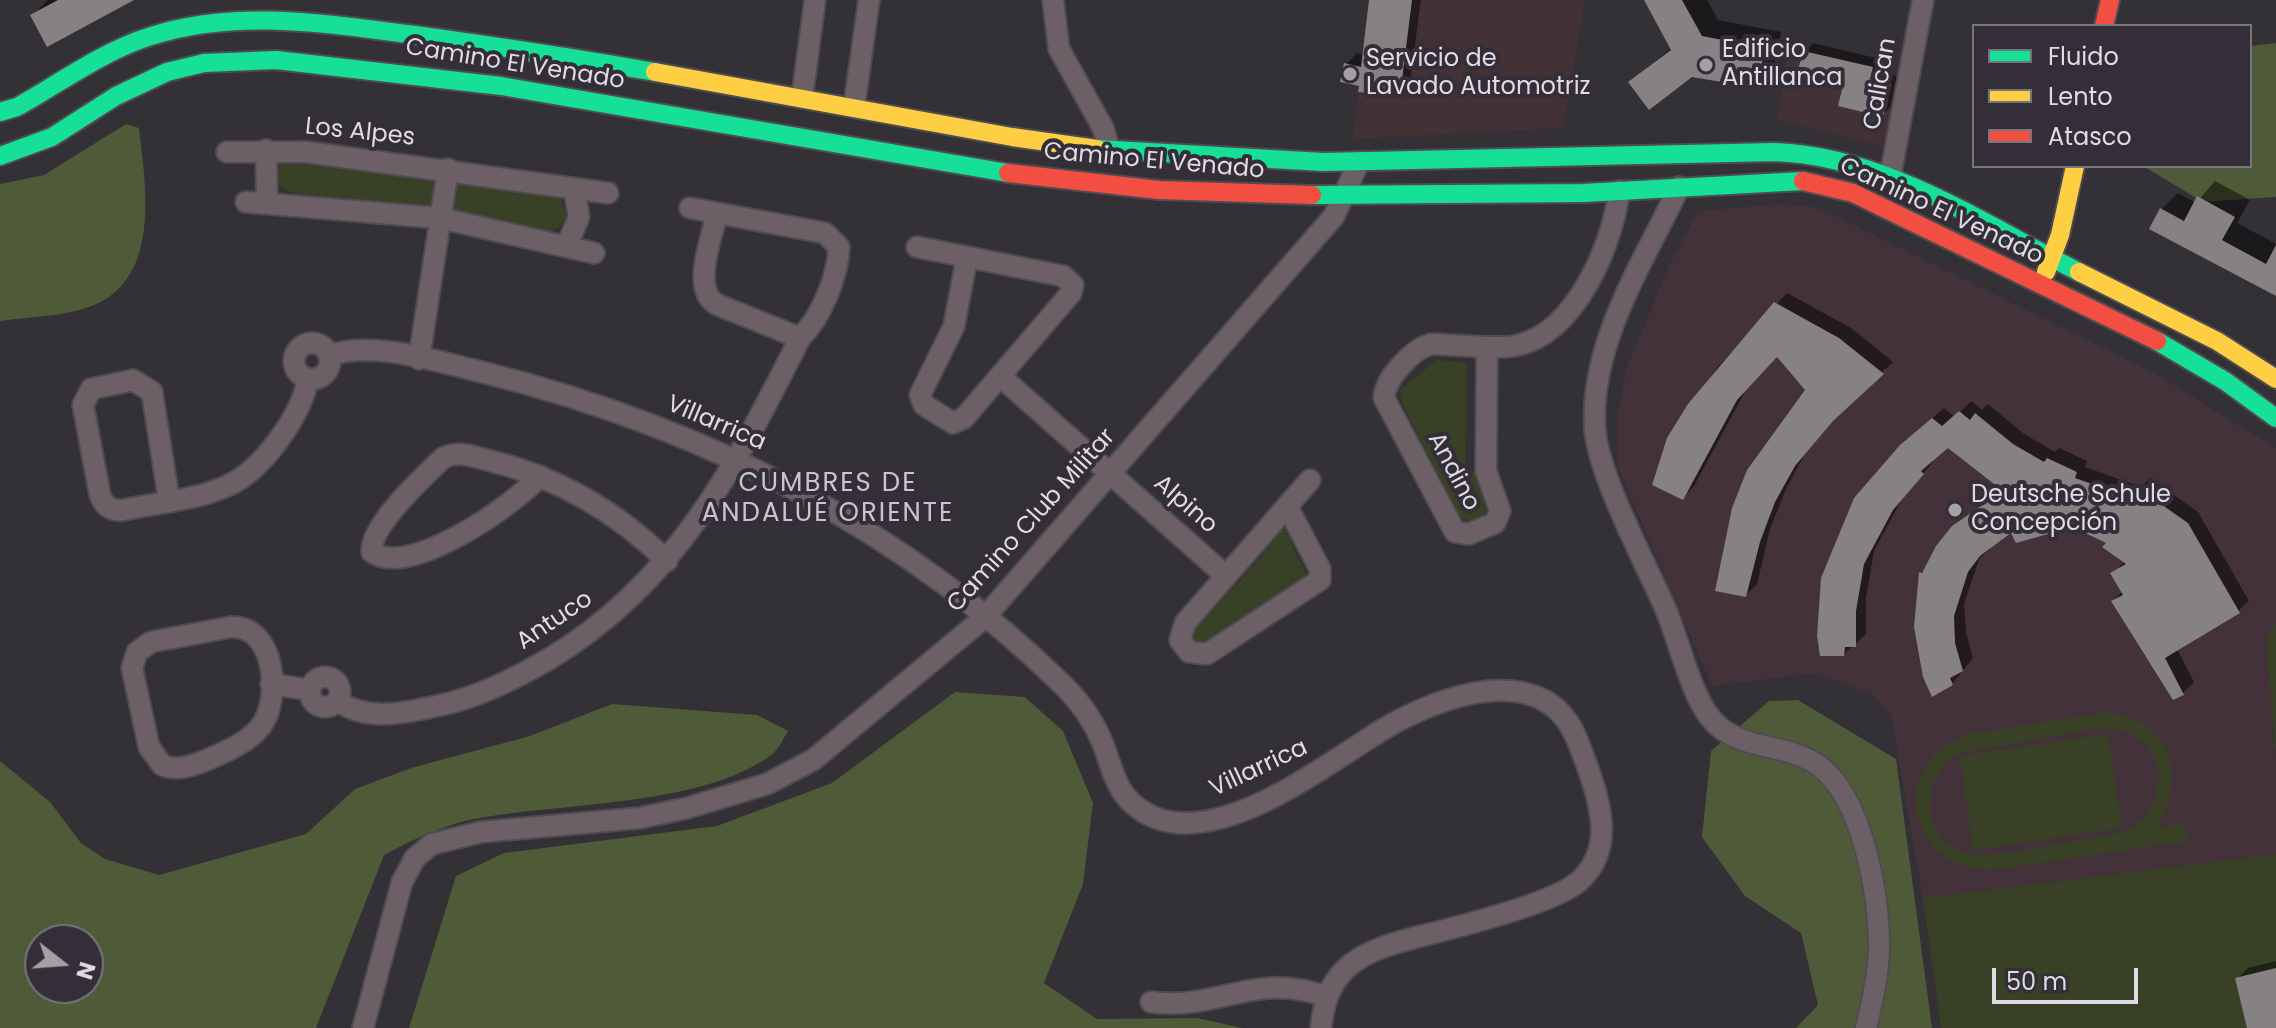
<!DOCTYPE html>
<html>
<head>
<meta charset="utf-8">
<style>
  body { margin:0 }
  #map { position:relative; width:2276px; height:1028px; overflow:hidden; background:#333036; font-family:Poppins,sans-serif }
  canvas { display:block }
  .legend { position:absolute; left:1972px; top:24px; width:280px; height:144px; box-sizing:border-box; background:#332e38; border:2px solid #78747c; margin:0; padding:10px 14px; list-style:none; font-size:24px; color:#dfdce3 }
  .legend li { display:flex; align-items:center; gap:16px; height:40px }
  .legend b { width:40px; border:2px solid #78747c }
  .north { position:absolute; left:24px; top:924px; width:80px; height:80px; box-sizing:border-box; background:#332e38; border:2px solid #78747c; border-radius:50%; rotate:107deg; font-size:22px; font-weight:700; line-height:32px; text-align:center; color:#dfdce3 }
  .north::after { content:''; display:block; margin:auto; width:28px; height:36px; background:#a3a0a6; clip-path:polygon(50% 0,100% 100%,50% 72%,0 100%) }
  .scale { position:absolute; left:1992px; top:968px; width:146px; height:36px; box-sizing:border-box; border:4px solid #dfdce3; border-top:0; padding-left:10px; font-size:24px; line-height:28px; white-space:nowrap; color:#dfdce3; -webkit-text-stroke:6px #332e38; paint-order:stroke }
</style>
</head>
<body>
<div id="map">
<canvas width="2276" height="1028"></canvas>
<ul class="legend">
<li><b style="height:10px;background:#16e098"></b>Fluido</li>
<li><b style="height:10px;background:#ffcf43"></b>Lento</li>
<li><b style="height:10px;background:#f24e42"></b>Atasco</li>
</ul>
<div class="north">N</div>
<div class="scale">50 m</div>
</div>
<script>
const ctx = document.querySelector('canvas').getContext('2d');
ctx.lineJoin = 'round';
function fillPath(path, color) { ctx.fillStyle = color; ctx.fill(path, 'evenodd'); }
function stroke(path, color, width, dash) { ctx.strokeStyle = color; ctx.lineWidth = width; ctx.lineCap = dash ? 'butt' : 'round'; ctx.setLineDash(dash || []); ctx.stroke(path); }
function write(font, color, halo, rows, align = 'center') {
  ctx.font = font + ' Poppins,sans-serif'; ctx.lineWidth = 8; ctx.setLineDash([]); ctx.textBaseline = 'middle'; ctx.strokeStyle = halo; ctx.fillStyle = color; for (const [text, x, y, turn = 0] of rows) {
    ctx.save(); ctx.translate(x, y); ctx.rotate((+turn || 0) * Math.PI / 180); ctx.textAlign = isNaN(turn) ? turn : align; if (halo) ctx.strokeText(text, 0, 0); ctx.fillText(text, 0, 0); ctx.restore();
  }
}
fillPath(new Path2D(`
  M1369 0H1585L1563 128 1353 139Z
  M1790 44 1898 75 1883 147 1777 119Z`), '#433235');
fillPath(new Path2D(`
  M1781 204 1810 206 1834 215 2154 373 2276 448V623L2266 641 2276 759V854L1923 898 1891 714 1872 694 1816 673 1712 686 1617 465V419L1627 367 1670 263 1698 211Z`), '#433239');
fillPath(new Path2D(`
  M293 161 552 192 559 194 567 217 558 228 548 231 394 203 292 193 277 184 276 174 283 162Z
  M1436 360 1467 363 1465 473 1475 472 1486 511 1481 517 1469 522 1459 516 1402 403 1400 391Z
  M1279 530 1286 531 1306 574 1304 582 1211 641 1196 643 1191 637V628L1204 609 1211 612 1265 553 1261 546Z
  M2276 623V759L2266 641Z
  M2107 712C2173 721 2186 773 2158 827L2185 824 2188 841 1993 870C1906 872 1885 760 1970 734ZM2098 728C2166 727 2180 799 2125 832 2099 837 2072 842 2046 846 2001 854 1932 872 1930 802 1930 780 1942 764 1961 753Z
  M2108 734 2122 828 1973 850 1960 756Z
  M2276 854V1028H1941L1923 898Z`), '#384125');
fillPath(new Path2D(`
  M2276 43V197L2203 202 2143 166H2250V46Z
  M126 124 139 128C145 180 159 262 109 297 80 317 33 316 0 321V184L44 175Z
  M955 692 1025 697 1063 731 1093 803 1083 884 1044 983 1097 1019 1197 1018 1242 1028H409L456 876 504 853 717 826 832 783Z
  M1798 700 1896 759 1932 1028H1796L1818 1005 1801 933 1745 896 1702 837 1711 751 1769 701Z
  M612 704 757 715 788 731C783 739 778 751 770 756 696 808 557 802 469 820 439 827 411 841 384 855L316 1028H0V761L50 802 81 843 105 859 159 875 306 834 355 789 411 768 530 736ZM40 940H88V988H40Z`), '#4f5a38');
fillPath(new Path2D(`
  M48 0H124L33 15Z
  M1371 0H1421L1410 83 1399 94 1361 85 1346 64 1357 53 1365 55Z
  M1646 0H1707L1718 20 1781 32 1773 70 1757 86 1691 75 1631 82 1672 47Z
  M1813 43 1880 59 1877 71 1898 76 1891 107 1882 115 1847 80 1805 52Z
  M2215 181 2250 200 2237 223 2276 244V294L2151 228 2162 209 2178 193 2196 203Z
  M1787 293 1851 328 1893 362 1840 411 1806 452 1786 489 1770 529 1757 584 1746 595 1734 509 1808 389 1777 354 1748 386 1694 486 1683 497 1669 439 1717 368Z
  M1971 401 1982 410 1988 404 2024 434 2055 452 2059 448 2087 461 2085 467 2141 487 2150 478 2198 512 2249 601 2238 611 2177 649 2194 682 2183 693 2113 601 2123 591 2113 574 2125 561 2109 542 2068 527 2053 526 2047 532 2011 530 1979 559 1964 604 1966 632 1973 658 1952 684 1933 694 1921 573 1953 527 2004 489 1948 446 1931 460 1933 462 1903 497 1874 551 1866 598V634L1844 654H1821L1901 446 1944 408 1955 417Z
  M2276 961V1028H2249L2237 979 2248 968Z`), '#0007');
fillPath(new Path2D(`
  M58 0H134L47 47 30 15Z
  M1369 0H1412L1400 96 1358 92 1359 86 1340 82 1344 63 1361 67Z
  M1644 0H1682L1702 36 1765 48 1757 88 1692 77 1649 110 1628 82 1671 50Z
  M1803 51 1873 67 1870 79 1891 84 1883 117 1838 106 1844 81 1798 70Z
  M2197 196 2235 217 2222 240 2266 264 2276 245V296L2149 229 2160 208 2184 221Z
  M1774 302 1839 338 1884 374 1833 421 1795 466 1775 502 1760 542 1746 597 1715 591 1732 508 1747 470 1805 390 1777 357 1737 400 1683 500 1652 485 1667 438 1688 404Z
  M1959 411 1970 420 1975 413 2013 444 2044 462 2047 458 2077 472 2075 478 2132 498 2138 488 2188 523 2240 613 2165 658 2184 695 2173 700 2111 601 2123 595 2110 573 2126 564 2102 547 2106 543 2083 532 2048 527V534L2016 543 2011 533 1980 556 1968 572 1954 616 1955 643 1963 671 1950 678 1953 685 1932 697 1923 677 1914 627 1919 572 1922 573 1936 546 1952 526 2003 491 1948 448 1921 471 1924 474 1893 510 1864 564 1856 611V647H1845L1844 656H1820L1817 636 1821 578 1854 498 1900 445 1932 418 1942 426Z
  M2276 968V1028H2247L2235 978Z`), '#868183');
const street = new Path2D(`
  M1053 0 1059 49 1103 128 1110 151
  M802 98 815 0
  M854 107 869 0
  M266 150 267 202
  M227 152H306L608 193
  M1890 177 1923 0
  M1679 187C1644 262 1589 343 1595 430 1599 477 1646 564 1666 610 1680 642 1692 704 1718 726 1745 750 1788 744 1818 765 1863 797 1880 898 1879 950 1878 977 1872 1003 1866 1028
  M246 202 440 218 594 253
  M717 213C712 238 690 291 718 305L800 338
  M567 245 579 217 574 188
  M917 247 1063 276 1073 285 1071 293 964 418 953 423 924 405 920 395 954 326 967 257
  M294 361a18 18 0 1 1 36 0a18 18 0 1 1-36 0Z
  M1431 344 1487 347 1486 471 1500 511 1495 523 1469 534 1455 532 1384 398C1385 378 1413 349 1431 344Z
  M1487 347C1497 347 1508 348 1518 345 1576 332 1613 244 1619 191
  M329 355C377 341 435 361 482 372 703 427 903 528 1065 687 1082 704 1094 722 1103 744 1111 765 1115 788 1133 804 1204 867 1331 758 1394 723 1452 692 1548 661 1578 742 1589 770 1607 815 1600 845 1597 861 1587 876 1574 885 1546 905 1454 928 1417 937 1363 951 1326 966 1321 1028
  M419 359 448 169
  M1000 376 1226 576
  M540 476C514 505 409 579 372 552 369 527 424 476 443 458 459 450 475 457 491 461 560 478 617 512 667 561
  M169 500 152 392 133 380 91 389 83 405 100 495C104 506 111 511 123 510 157 503 196 500 227 486 262 471 301 416 308 379
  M1287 506 1320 569V580L1207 654 1189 652 1180 640 1185 623 1310 480
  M231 627C275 625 282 698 261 726 249 742 227 751 209 759 194 765 178 772 162 765L149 747 132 668 137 652 151 642Z
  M310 692a15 15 0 1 1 30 0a15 15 0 1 1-30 0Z
  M271 684 310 690
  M338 701C367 722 404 713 437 706 477 698 514 679 549 659 677 582 735 467 800 338 821 318 838 276 839 247L825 233 690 208
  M1151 1002C1219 1011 1257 970 1327 997
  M363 1028 402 882 415 858 432 844 481 832 640 818 687 808 767 784 813 760 985 617 1334 216 1359 162`);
const fast = new Path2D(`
  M0 112 17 107C60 83 103 51 151 36 238 8 327 24 415 35 495 46 575 58 655 72
  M1097 149 1323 162 1775 152C1885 156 1983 224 2079 272
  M0 156 52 137 116 96 167 72 204 63 276 60 501 86 1008 173
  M1312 195 1583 193 1803 181
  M2157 341 2225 381 2276 418`);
const slow = new Path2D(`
  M655 72 1012 137 1097 149
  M2046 272 2060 235 2075 166
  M2079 272 2217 341 2276 379`);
const jam = new Path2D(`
  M2104 26 2110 0
  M1008 173 1159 190 1312 195
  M1803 181 1853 193 2157 341`);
stroke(street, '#4f4c51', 24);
stroke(fast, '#4f4c51', 22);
stroke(slow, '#4f4c51', 22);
stroke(jam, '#4f4c51', 22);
stroke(street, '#6c6066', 20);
stroke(fast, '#16e098', 18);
stroke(slow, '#ffcf43', 18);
stroke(jam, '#f24e42', 18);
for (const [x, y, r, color] of [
  [1706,65,8,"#a3a0a6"],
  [1350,74,8,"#a3a0a6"],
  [1955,510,8,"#a3a0a6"]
]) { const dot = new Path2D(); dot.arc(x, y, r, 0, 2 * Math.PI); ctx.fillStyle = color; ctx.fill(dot); stroke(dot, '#332e38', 3); }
write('24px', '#dfdce3', '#332e38', [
  ["Edificio",1722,51],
  ["Antillanca",1722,79],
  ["Servicio de",1366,60],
  ["Lavado Automotriz",1366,88],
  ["Deutsche Schule",1971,496],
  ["Concepción",1971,524]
], 'left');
write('24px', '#dfdce3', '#332e38', [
  ["Camino El Venado",515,65,9],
  ["Calican",1881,84,-80],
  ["Los Alpes",360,133,6],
  ["Camino El Venado",1154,162,5],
  ["Camino El Venado",1941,212,25],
  ["Villarrica",716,424,23],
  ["Andino",1453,472,62],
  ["Alpino",1185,505,41],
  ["Camino Club Militar",1032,521,-48],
  ["Antuco",555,621,-34],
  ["Villarrica",1259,769,-25]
]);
ctx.letterSpacing = '2px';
write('26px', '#cac4d1', '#332e38', [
  ["CUMBRES DE",828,484],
  ["ANDALUÉ ORIENTE",828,514]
]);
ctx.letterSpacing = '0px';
</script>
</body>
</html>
